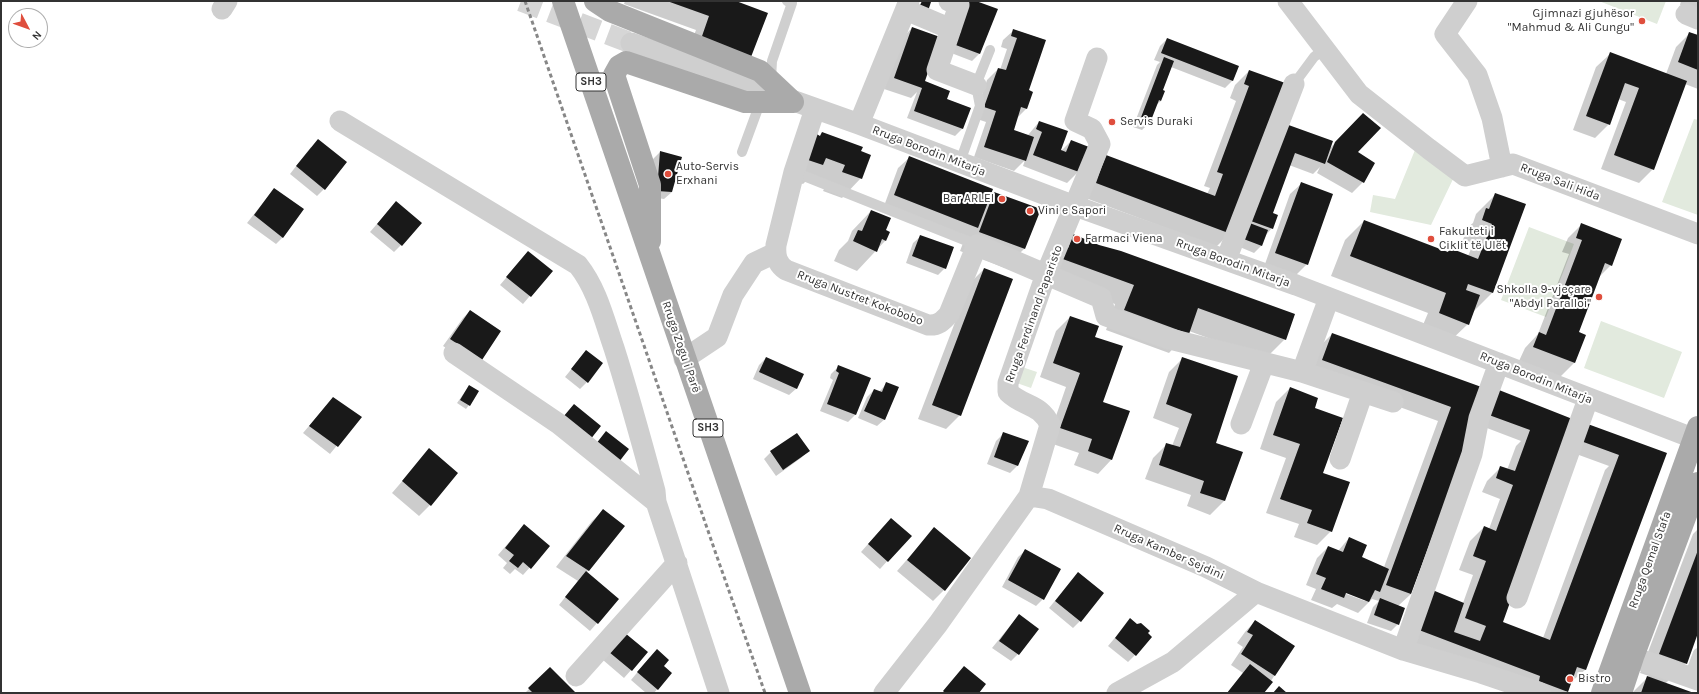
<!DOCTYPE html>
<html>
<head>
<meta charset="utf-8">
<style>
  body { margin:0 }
  #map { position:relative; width:1699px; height:694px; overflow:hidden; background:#fff; font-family:Karla,sans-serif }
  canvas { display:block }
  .frame { position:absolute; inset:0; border:2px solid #323232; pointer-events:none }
  .north { position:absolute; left:8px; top:8px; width:40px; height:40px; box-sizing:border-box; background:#fff; border:1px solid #adadad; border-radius:50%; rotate:131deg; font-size:11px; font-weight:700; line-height:16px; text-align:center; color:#323232 }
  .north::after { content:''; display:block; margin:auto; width:14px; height:18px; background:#df4e3d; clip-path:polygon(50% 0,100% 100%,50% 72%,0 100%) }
</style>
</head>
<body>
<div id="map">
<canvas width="1699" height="694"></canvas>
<div class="frame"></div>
<div class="north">N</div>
</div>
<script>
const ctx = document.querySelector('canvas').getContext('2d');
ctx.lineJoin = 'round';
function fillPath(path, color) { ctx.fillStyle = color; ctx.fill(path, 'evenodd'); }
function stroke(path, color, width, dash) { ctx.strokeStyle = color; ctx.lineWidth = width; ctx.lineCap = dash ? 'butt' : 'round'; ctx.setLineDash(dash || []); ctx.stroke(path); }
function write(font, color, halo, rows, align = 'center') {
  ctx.font = font + ' Karla,sans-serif'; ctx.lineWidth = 4; ctx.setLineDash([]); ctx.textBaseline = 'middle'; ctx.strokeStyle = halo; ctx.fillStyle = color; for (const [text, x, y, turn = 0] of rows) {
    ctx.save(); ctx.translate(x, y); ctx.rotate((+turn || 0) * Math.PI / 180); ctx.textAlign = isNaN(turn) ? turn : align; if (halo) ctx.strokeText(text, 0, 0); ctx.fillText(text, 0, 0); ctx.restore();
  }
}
fillPath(new Path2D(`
  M1599 1H1666L1657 24Z
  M1694 119 1698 120V215L1662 202Z
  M1415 150 1455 175 1431 225 1370 212 1373 195 1395 199Z
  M1529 227 1574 244 1546 317 1501 300Z
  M1601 321 1682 352 1664 398 1584 368Z
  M1019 366 1037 372 1031 388 1014 382Z`), '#e2eade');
fillPath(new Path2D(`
  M625 1H733L687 53 696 30 624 4Z
  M969 1H974L979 54 972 61 946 51 963 7Z
  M1681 1H1698V12L1680 5Z
  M912 28 923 85 946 99 970 108 962 129 955 136 907 118 917 92 911 98 884 89 901 39Z
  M1014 30 1045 40 1028 90 1032 92 1026 109 1016 119 1012 130 1028 135 1039 122 1059 153 1071 141 1078 172 1067 183 1023 166 1025 160 1014 171 974 157 986 122 974 118 987 80 998 69 1000 70 1007 49 1001 47 1003 40Z
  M1690 33 1698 36V89L1685 84 1653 169 1639 183 1601 169 1626 102 1618 99 1609 124 1595 138 1573 130 1596 67 1610 54 1666 74 1676 47Z
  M1167 39 1238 67 1232 81 1225 88 1171 67 1162 91 1161 101 1155 106 1149 123 1142 130 1133 127 1157 65 1160 62 1154 60 1160 46Z
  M1249 71 1286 85 1230 233 1216 247 1083 197 1107 157 1207 194 1210 188 1204 186 1236 101 1230 98 1235 85Z
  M1364 115 1357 152 1363 182 1352 193 1317 173 1320 167 1313 174 1289 165 1272 214V228L1266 235 1261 246 1254 253 1235 245 1272 135 1328 150Z
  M822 133 860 152 861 178 842 198 823 191 826 185 809 178 803 184 786 178Z
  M311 147 324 189 317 196 290 174Z
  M660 152 672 192 664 199 650 197 653 159Z
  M909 158 988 200 994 193 1024 249 1005 268 960 251 965 238 884 206 898 168Z
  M1301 184 1307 264 1296 275 1265 264 1290 194Z
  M274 189 283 237 276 244 247 223Z
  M1496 194 1525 205 1492 293 1473 312 1468 324 1448 343 1420 332 1428 313 1331 276 1345 240 1364 221 1447 253 1450 249 1468 256 1473 244 1463 240 1467 228 1473 223 1476 214Z
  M389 210 401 245 394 252 370 232Z
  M871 211 885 231V241L857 271 834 261 839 250 848 241 852 231Z
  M1582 224 1611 265 1599 277 1578 332 1574 363 1560 377 1519 361 1525 348 1538 334 1569 254 1562 252 1568 238Z
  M921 236 945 268 938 275 906 263 913 243Z
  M528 252 551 271 523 304 500 285Z
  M1054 254 1285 339 1265 359 1189 331 1169 353 1106 330 1115 304 1045 279Z
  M984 269 960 415 946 429 918 419 970 283Z
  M470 311 474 367 443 346 463 318Z
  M1070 317 1094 337 1102 402 1111 460 1098 474 1074 465 1079 453 1047 442 1066 387 1040 377 1056 331Z
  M1332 334 1485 390 1411 594 1398 606V624L1391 631 1367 623 1373 607 1379 601 1372 599 1358 613 1337 604 1332 608 1311 600 1316 589 1306 585 1317 558 1328 547 1338 551 1349 538 1360 558 1384 567 1438 421 1309 374 1318 348ZM1342 590 1366 600 1365 601 1341 592Z
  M586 351 587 382 580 389 565 377Z
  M766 358 797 388 789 395 753 379 759 365Z
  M1183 358 1214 443 1224 501 1210 515 1187 506 1191 495 1145 479 1153 458 1167 444 1172 446 1179 428 1153 418 1169 372Z
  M838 367 870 379 855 415 848 422 820 411 833 380 830 378 831 374Z
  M887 383 885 419 877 426 858 418 867 397 874 390 879 392Z
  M469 386V405L466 409 457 403Z
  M1290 388 1314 409 1322 474 1331 531 1317 545 1294 537 1299 524 1266 513 1286 458 1260 449 1276 402Z
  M1488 402 1574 420 1501 623 1543 638 1605 470 1609 466 1568 451 1574 435 1666 453 1585 670 1570 683 1565 693H1526L1405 644 1417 604 1463 603 1473 575 1459 570 1470 541 1484 527 1489 529 1500 499 1482 492 1487 481 1501 467 1507 470 1516 446 1521 441 1479 425Z
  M326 406 360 417 330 454 303 433Z
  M1003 434 1027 442 1017 466 1010 473 987 464 996 441Z
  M429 450 430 505 419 516 392 493Z
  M808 451 801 458 776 476 764 459 771 452Z
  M603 511 589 570 586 573 618 599 590 631 559 605 578 581 556 567 592 521Z
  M884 526 910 536 880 569 861 552Z
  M934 529 944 590 933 601 897 571Z
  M1698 529V630L1686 663 1665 684 1691 693H1632L1649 676 1640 673 1693 534Z
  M517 533 549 546 523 575 515 569 510 574 503 568 507 563 498 555Z
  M1026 550 1043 599 1036 606 1002 587 1018 557Z
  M1071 581 1080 621 1073 628 1049 608Z
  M1019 615 1018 654 1011 661 992 648Z
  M1130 620 1137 625 1135 655 1128 662 1108 646Z
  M1255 621 1294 646 1263 693H1227L1243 673 1231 665 1243 647 1237 643 1245 632Z
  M619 641 647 652 624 678 603 660Z
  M650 657 671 673 654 693H646L631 680Z
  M550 668 574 693H525Z`), '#0003');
fillPath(new Path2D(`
  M667 1H736L768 13 751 57 701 39 709 16Z
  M922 1 931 2 928 11 919 7Z
  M969 1H976L998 9 980 54 953 44Z
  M912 27 940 37 925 81 950 91 947 99 971 108 963 129 914 111 922 88 894 78Z
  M1013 29 1046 40 1029 90 1033 92 1027 109 1021 107 1014 130 1034 137 1026 161 984 147 996 111 984 107 998 68 1006 70 1017 38 1011 36Z
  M1689 32 1698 35V70L1678 62Z
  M1167 38 1239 66 1233 81 1161 53Z
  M1610 52 1687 81 1654 170 1614 155 1639 88 1625 83 1610 125 1586 116Z
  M1164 57 1174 61 1163 90 1165 91 1161 101 1159 100 1150 123 1140 120Z
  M1249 70 1288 84 1231 234 1096 183 1106 155 1215 196 1223 174 1217 172 1249 86 1244 84Z
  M1363 113 1381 128 1358 152 1375 163 1364 183 1327 162 1335 142Z
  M1039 121 1068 131 1061 150 1066 152 1071 140 1089 147 1079 172 1033 155 1042 132 1036 129Z
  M1283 123 1333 141 1325 164 1295 153 1273 213 1278 215 1273 229 1248 220Z
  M822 132 863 147 861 151 871 155 862 179 842 172 845 165 826 158 823 165 805 159 815 133 820 136Z
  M318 139 347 162 325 190 296 166Z
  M660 151 682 157 672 192 657 191Z
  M909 156 993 189 978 228 894 195Z
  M1301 182 1333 194 1308 265 1275 253Z
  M274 188 304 209 283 238 254 215Z
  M994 192 1041 209 1025 249 979 232Z
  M1495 193 1526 204 1493 293 1468 284 1466 290 1480 295 1469 325 1439 313 1446 293 1350 256 1364 220 1448 252 1450 248 1478 259 1492 224 1482 220 1486 208 1489 209Z
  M396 201 422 223 402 246 377 224Z
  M871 210 891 218 886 230 890 232 886 241 882 239 877 252 853 241 858 230 862 231Z
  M1247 222 1268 230 1262 246 1241 238Z
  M1581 223 1622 239 1612 266 1605 263 1579 332 1586 335 1575 363 1533 347 1539 332 1546 335 1582 240 1576 238Z
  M1073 234 1099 245 1121 251 1295 314 1286 340 1198 308 1189 334 1124 310 1134 285 1060 258 1064 246 1068 248Z
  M920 235 954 247 946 269 912 256Z
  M528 251 553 271 531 297 506 277Z
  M984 268 1013 279 961 416 932 405Z
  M470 310 501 331 482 360 450 339Z
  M1070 316 1099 326 1095 337 1123 346 1103 402 1130 411 1112 460 1088 451 1092 439 1060 428 1080 373 1053 363Z
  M1332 333 1487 389 1411 594 1386 585 1451 407 1322 360Z
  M586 350 603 363 588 383 571 369Z
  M766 357 804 374 797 389 759 372Z
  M1182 357 1238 376 1216 443 1243 452 1225 501 1200 493 1204 481 1159 465 1166 443 1180 447 1192 414 1166 404Z
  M838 365 871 378 856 415 827 404 839 373 836 371Z
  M886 382 899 387 885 420 864 411 874 389 882 392Z
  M469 385 479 391 470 406 460 400Z
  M1290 387 1318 398 1315 408 1343 418 1323 473 1350 482 1332 532 1307 523 1312 510 1280 499 1300 444 1273 435Z
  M1499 390 1575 420 1503 622 1550 640 1619 455 1578 440 1585 423 1667 453 1586 670 1577 667 1568 692 1539 681 1540 676 1419 630 1430 589 1464 603 1454 632 1480 641 1486 626 1465 618 1486 561 1473 556 1484 526 1496 531 1513 485 1496 478 1500 466 1515 471 1530 430 1489 415Z
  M333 397 362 417 338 447 309 426Z
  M574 404 601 426 586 445 558 423Z
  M606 431 629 449 615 467 592 449Z
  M1003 432 1029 441 1018 466 994 457Z
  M797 433 810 451 783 470 770 451Z
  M429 448 458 473 431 506 402 481Z
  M603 509 625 526 589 571 566 556Z
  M891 518 912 536 888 562 868 544Z
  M524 524 550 546 531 569 523 562 518 568 509 561 514 555 505 548Z
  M934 527 971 558 945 591 907 560Z
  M1349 537 1367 545 1362 557 1389 569 1380 592 1375 590 1369 602 1346 593 1344 598 1321 589 1326 578 1316 574 1328 546 1343 552Z
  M1025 549 1061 569 1044 600 1008 580Z
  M1698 550V633L1687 664 1659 654Z
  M586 571 619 599 598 624 565 597Z
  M1078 572 1104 593 1081 622 1055 601Z
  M1380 598 1405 608 1399 625 1374 615Z
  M1019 614 1039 629 1019 655 999 641Z
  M1130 618 1137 624 1141 623 1150 631 1148 633 1152 637 1136 656 1115 638Z
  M1255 620 1295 646 1275 676 1241 654 1253 635 1247 632Z
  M625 633 648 652 632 671 609 652Z
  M657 649 669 660 664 666 672 673 658 690 637 672Z
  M1250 664 1273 682 1264 693H1227Z
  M964 666 986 684 979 693H945L943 691Z
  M550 667 576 693H533L528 688Z
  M1647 676 1694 693H1641Z
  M1279 686 1287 693H1273Z`), '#191919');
stroke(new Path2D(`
  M521 1 631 43`), '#d6d6d6', 21, [21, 10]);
stroke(new Path2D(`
  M771 79 772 61 792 3 787 1
  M1294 84 1314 57 1324 49
  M742 152 760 103
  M960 162 980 106 976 85 990 50
  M794 172 977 245
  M1689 677 1698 653`), '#cfcfcf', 10);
stroke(new Path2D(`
  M949 1 959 5 937 70 976 85
  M1288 1 1359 94 1429 149 1465 176 1513 164 1698 234
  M1467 1 1445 34 1477 75 1492 118 1502 167
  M222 9 227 1
  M906 10 951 29
  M1686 14 1698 19
  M631 43 859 124 1075 206 1296 285 1698 440
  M815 109 794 172 776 245C775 256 777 264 786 270L928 325C938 326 943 321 949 314L977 245 1101 298 1106 316 1166 338 1302 372 1393 402
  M340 121 578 265C597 289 604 319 614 348 629 395 642 443 655 491L656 502 719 693
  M859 124 909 1
  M1226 260 1294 84
  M454 353 559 424 656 502
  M684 359 717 337 733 295 754 263 775 253
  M1302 372 1329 298
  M1241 424 1264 363
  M1340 459 1363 392
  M1029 496 1050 425C1040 403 1023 407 1008 392V383L1046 274 1100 144 1092 129 1075 121 1097 58
  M1517 598 1588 399
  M1403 650 1472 454 1479 418 1499 363
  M1633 657 1698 680
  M576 676 677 563
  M884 693 938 624 1029 496 1048 499 1206 567 1256 592 1403 650 1481 673 1540 693
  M1117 693 1173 662 1256 592`), '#cfcfcf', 21);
stroke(new Path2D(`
  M563 1 800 693
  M595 1 610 11 760 71 793 102
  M650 241V185L614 75 619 66 626 62 745 102H793
  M1602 693 1698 427
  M1621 693 1633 657 1698 483`), '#aaa', 22);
stroke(new Path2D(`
  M525 1 716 554 765 693`), '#878787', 3, [4, 3]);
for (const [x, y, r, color] of [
  [1642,21,4,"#df4e3d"],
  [1112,122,4,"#df4e3d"],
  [668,174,4,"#df4e3d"],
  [1002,199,4,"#df4e3d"],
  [1030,211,4,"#df4e3d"],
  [1077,239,4,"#df4e3d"],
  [1431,239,4,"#df4e3d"],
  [1599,297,4,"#df4e3d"],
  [1570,679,4,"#df4e3d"]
]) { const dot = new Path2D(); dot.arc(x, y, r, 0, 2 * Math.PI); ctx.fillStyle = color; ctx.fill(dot); stroke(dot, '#fff', 1.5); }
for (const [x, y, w] of [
  [591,82,30],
  [708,428,30]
]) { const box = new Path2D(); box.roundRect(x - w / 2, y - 9, w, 18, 3); ctx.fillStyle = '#fff'; ctx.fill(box); stroke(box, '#323232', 1); }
write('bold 11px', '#323232', null, [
  ["SH3",591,82],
  ["SH3",708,428]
]);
write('12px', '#323232', '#fff', [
  ["Gjimnazi gjuhësor",1634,14,"right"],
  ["\"Mahmud & Ali Cungu\"",1634,28,"right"],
  ["Servis Duraki",1120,122],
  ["Auto-Servis",676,167],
  ["Erxhani",676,181],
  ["Bar ARLEI",994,199,"right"],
  ["Vini e Sapori",1038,211],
  ["Fakulteti i",1439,232],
  ["Ciklit të Ulët",1439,246],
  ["Farmaci Viena",1085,239],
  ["Shkolla 9-vjeçare",1591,290,"right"],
  ["\"Abdyl Paralloi\"",1591,304,"right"],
  ["Bistro",1578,679]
], 'left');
write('12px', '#323232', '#fff', [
  ["Rruga Borodin Mitarja",929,151,21],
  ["Rruga Sali Hida",1560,182,21],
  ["Rruga Borodin Mitarja",1233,263,20],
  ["Rruga Nustret Kokobobo",860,298,21],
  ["Rruga Ferdinand Paparisto",1034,314,-70],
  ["Rruga Zogu i Parë",681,347,71],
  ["Rruga Borodin Mitarja",1536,378,22],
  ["Rruga Kamber Sejdini",1169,552,24],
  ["Rruga Qemal Stafa",1650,560,-70]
]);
</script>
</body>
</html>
